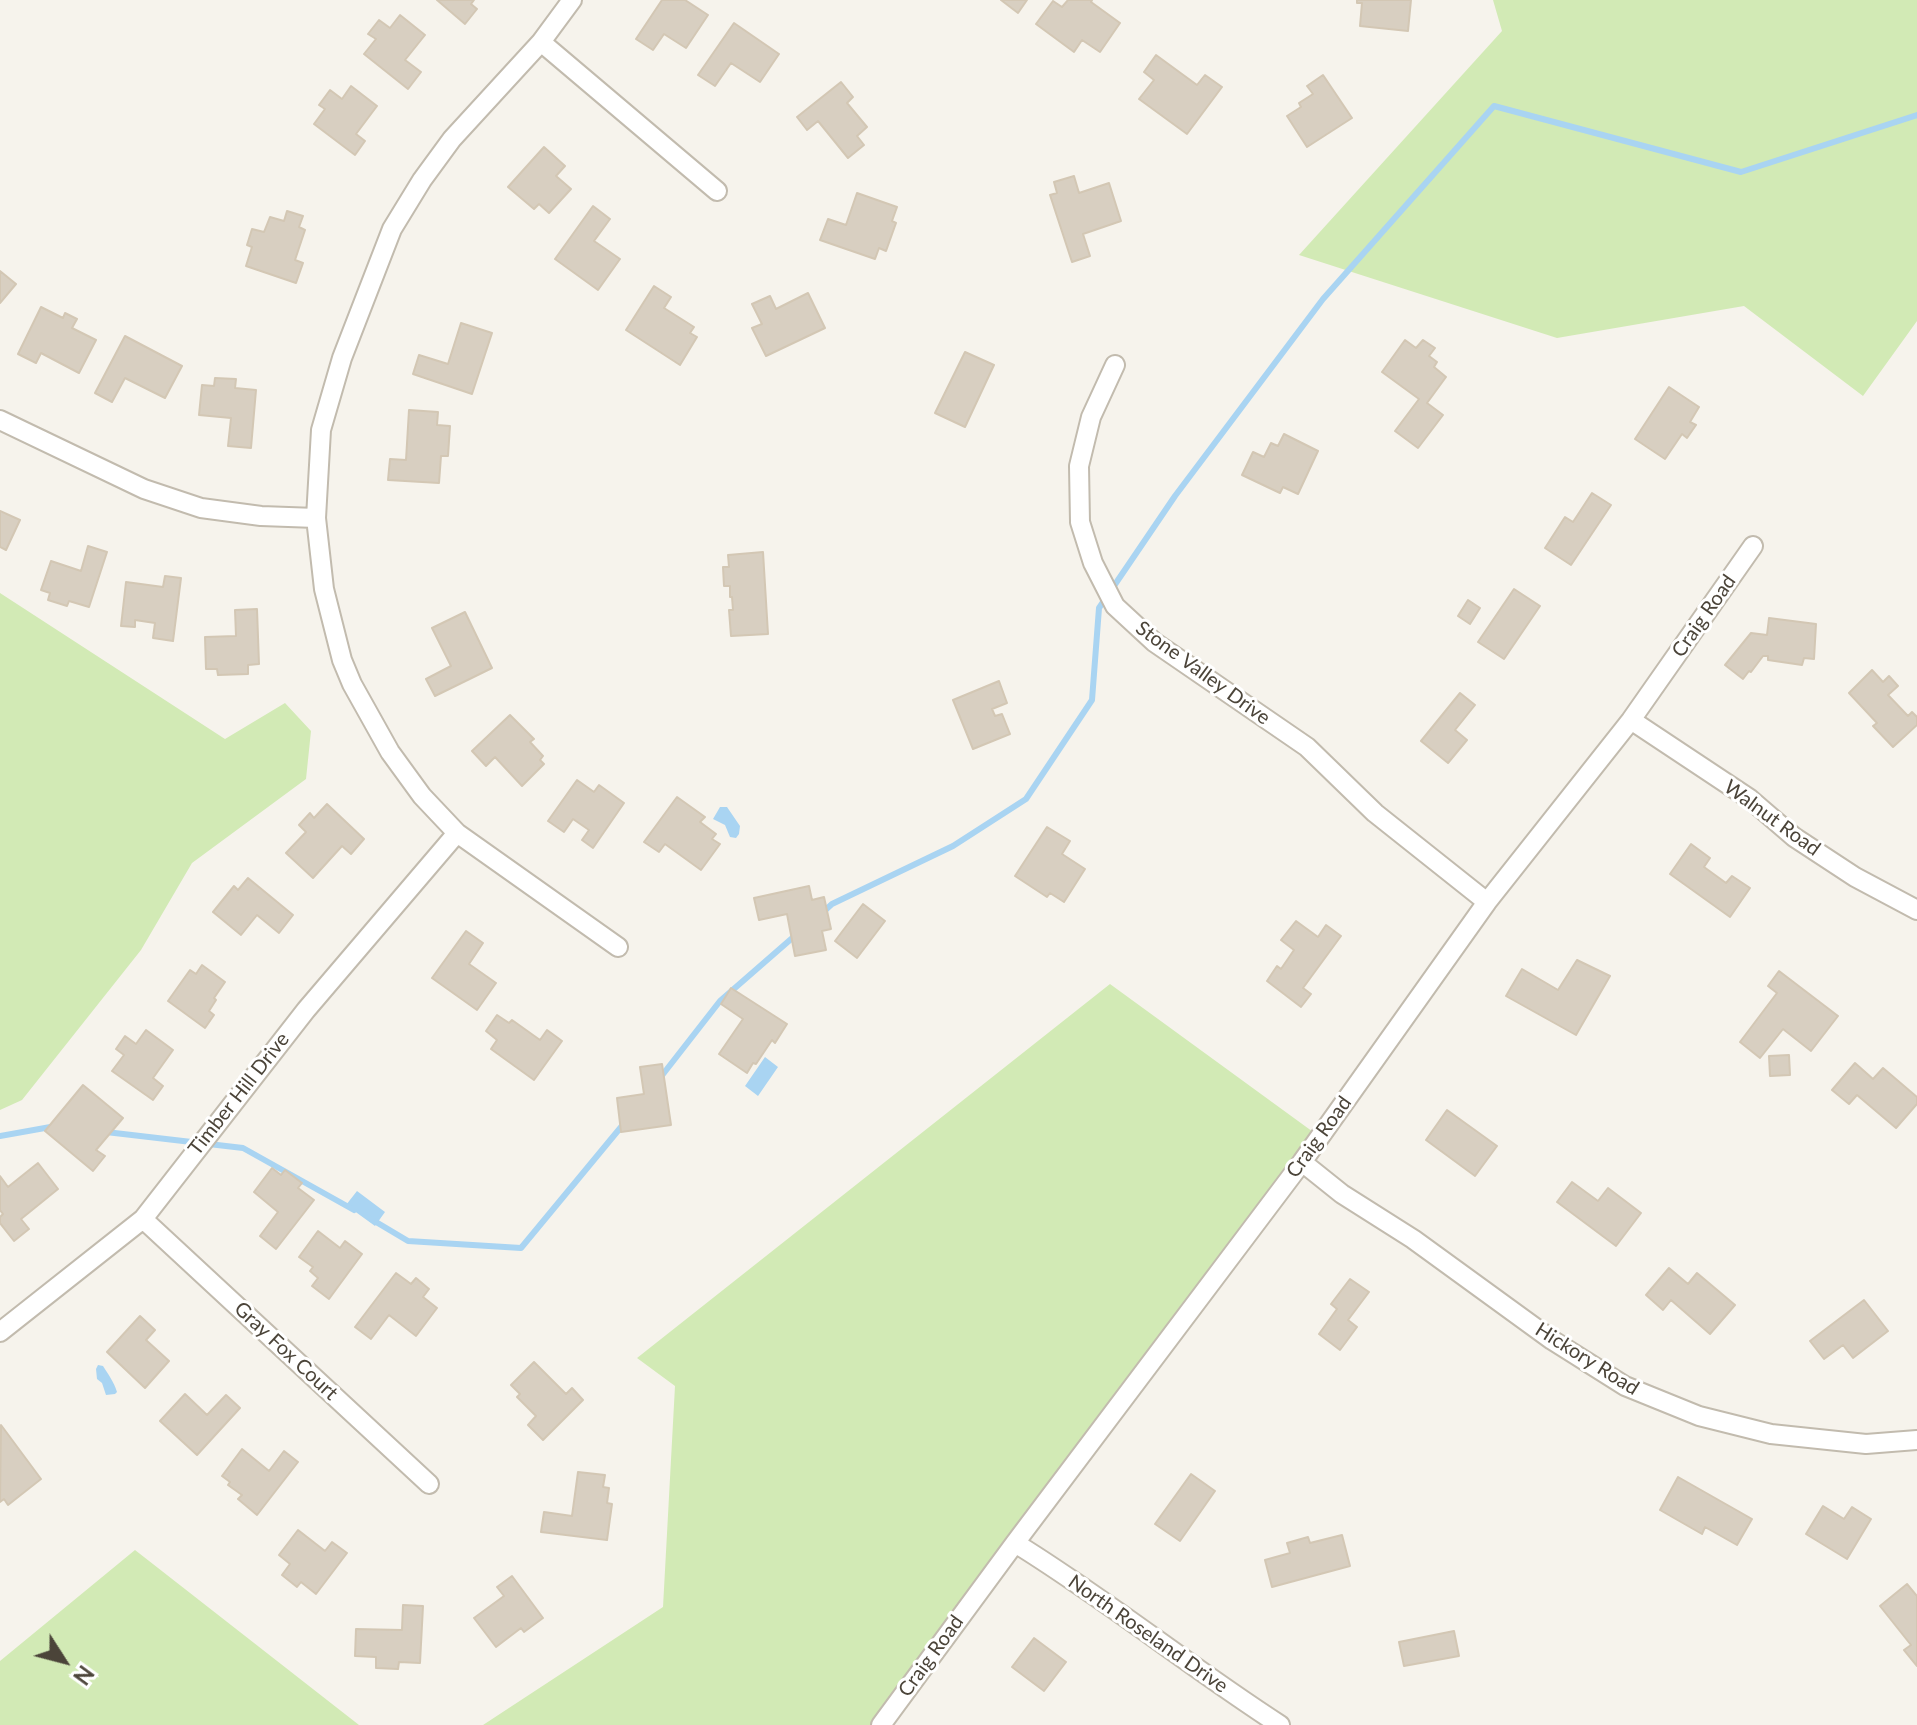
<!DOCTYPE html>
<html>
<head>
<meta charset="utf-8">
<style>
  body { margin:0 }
  #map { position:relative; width:1917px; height:1725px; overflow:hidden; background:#f6f3ec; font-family:Lato,sans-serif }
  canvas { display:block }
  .north { position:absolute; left:24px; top:1621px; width:80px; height:80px; -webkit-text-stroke:6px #fff; paint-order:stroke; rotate:126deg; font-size:22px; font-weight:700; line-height:32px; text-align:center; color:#4b4439 }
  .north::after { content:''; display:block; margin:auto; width:28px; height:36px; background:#4b4439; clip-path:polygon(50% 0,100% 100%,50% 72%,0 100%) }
</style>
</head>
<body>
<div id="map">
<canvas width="1917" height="1725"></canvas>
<div class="north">N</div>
</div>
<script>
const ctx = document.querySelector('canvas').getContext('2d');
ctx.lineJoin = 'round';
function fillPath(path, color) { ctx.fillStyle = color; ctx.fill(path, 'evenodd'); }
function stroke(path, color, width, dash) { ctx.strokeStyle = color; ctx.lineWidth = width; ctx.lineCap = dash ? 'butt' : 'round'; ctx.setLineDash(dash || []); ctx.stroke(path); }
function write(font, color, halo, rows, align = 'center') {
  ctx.font = font + ' Lato,sans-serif'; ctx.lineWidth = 6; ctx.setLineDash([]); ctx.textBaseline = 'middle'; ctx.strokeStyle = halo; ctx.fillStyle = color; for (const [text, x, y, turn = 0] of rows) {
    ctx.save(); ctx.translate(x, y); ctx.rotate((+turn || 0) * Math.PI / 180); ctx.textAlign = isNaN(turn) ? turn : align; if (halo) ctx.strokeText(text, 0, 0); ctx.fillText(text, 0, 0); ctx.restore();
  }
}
fillPath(new Path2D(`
  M1493 0H1917V321L1863 396 1744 306 1557 338 1299 255 1502 31Z
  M0 593 225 739 285 703 311 731 306 779 192 863 141 950 22 1100 0 1110Z
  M1110 984 1320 1137 882 1725H483L663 1607 675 1386 637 1358Z
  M135 1550 359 1725H0V1661Z`), '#d2eab5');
fillPath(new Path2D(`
  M720 807H727L740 826 739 834 736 838 730 837 725 825 713 819Z
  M765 1057 778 1067 758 1096 745 1086Z
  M357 1191 385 1212 375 1226 346 1205Z
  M98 1365 103 1366C108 1374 114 1382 117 1392L115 1394 106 1395 102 1383 97 1379 96 1369Z`), '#a9d4f2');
stroke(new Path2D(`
  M822 913 832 904 953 846 1026 799 1092 700 1099 608 1175 496 1323 299 1494 106 1741 172 1917 115
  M660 1078 720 1001 798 933
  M106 1132 243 1148 354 1210
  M0 1136 56 1126
  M371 1219 408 1241 521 1248 626 1121`), '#a9d4f2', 6);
const building = new Path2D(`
  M437 0H474L471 4 477 9 465 24Z
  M662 0H685L708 15 686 48 664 34 653 50 636 39Z
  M1001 0H1027L1018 13Z
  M1068 0H1092L1091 2 1120 23 1100 52 1082 40 1074 52 1036 24 1053 1 1062 7Z
  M1357 0H1411L1408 31 1360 26 1362 3H1357Z
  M400 15 425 35 405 60 421 72 408 89 364 54 376 39 368 34 379 20 390 28Z
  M734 23 779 54 760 82 731 63 715 86 698 75Z
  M1156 55 1197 85 1205 75 1222 87 1187 134 1139 99 1154 80 1144 72Z
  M1323 75 1352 118 1307 147 1287 116 1301 107 1299 103 1313 94 1307 86Z
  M841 82 853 97 847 103 867 127 857 136 864 145 848 158 818 121 807 130 797 117Z
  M351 86 377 106 356 134 365 141 355 155 314 124 325 109 319 105 330 90 342 99Z
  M544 147 565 166 556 176 571 189 549 213 539 204 534 209 508 187Z
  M1074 176 1079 193 1109 183 1121 221 1083 234 1090 256 1072 262 1050 195 1057 193 1054 182Z
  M857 193 897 207 892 221 896 223 886 251 879 248 875 259 820 240 828 219 846 225Z
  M593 206 610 219 594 241 620 259 598 290 555 259Z
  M287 211 303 216 299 227 305 230 295 260 303 263 296 283 246 266 252 247 247 245 252 229 264 232 270 217 284 221Z
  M0 271 16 284 0 303Z
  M654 286 671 297 664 308 694 327 690 333 697 337 680 365 626 330Z
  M808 293 825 328 766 356 752 328 762 324 752 304 770 296 776 309Z
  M41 307 63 318 65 313 77 319 72 328 96 340 79 373 41 353 36 363 18 354Z
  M461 323 492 333 472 394 413 374 419 355 448 364Z
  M125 336 182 366 165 398 125 378 112 402 95 393Z
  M1405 340 1416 348 1423 340 1435 348 1429 356 1437 362 1434 367 1446 377 1427 403 1443 415 1418 448 1395 431 1419 399 1382 372Z
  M965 352 994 365 965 427 935 413Z
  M215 378 236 379 235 388 256 390 251 448 228 446 231 418 199 415 202 385 214 386Z
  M1669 387 1699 407 1690 422 1696 425 1687 438 1682 434 1665 459 1635 439Z
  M409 410 438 412 437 425 450 426 448 456H441L439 483 388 480 390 459 406 460Z
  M1284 434 1318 451 1298 494 1283 487 1280 493 1242 475 1253 452 1264 457 1271 443 1278 446Z
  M1592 493 1611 505 1571 565 1545 548 1565 517 1573 522Z
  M0 511 20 520 6 550 0 547Z
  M88 546 107 552 89 607 69 601 67 606 48 600 50 593 41 590 51 561 81 571Z
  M763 552 768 634 731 636 729 610H733L732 597H730V586H724L723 567H729L728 555Z
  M165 576 181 578 173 641 153 638 155 623 135 620V627L121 626 126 582 163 587Z
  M1514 589 1540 606 1504 659 1478 642Z
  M1468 600 1480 608 1470 624 1458 616Z
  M257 609 259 664 248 665V674L218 675 217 669H206L205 637 236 636 235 610Z
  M465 612 492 668 435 696 426 679 451 666 432 628Z
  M1769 618 1816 624 1814 659 1804 658 1802 665 1768 660V656H1763L1751 672 1749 671 1743 679 1725 665 1751 633 1767 635Z
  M1872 670 1883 682 1889 676 1898 686 1888 695 1908 716 1912 712 1917 717V725L1893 747 1873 726 1877 723 1849 693Z
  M999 681 1007 703 992 709 995 716 1002 714 1010 734 973 749 953 700Z
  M1460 693 1475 705 1455 730 1467 740 1448 763 1421 741Z
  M510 715 534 739 530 742 543 756 540 760 544 764 522 786 495 757 486 766 472 751Z
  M577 780 594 792 599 785 624 803 593 848 582 840 589 830 573 819 564 832 548 821Z
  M677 797 705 817 700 822 716 834 712 839 720 844 701 870 665 844 659 852 644 842Z
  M327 804 364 839 351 854 342 846 313 878 286 853 306 832 299 825 310 813 314 818Z
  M1047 827 1070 841 1062 854 1085 869 1064 902 1050 893 1047 897 1015 876Z
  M1691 844 1710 858 1704 867 1726 883 1732 876 1750 888 1730 917 1670 874Z
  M248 878 293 915 279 933 257 915 241 935 213 912 234 886 238 890Z
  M809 886 812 900 824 897 831 929 822 931 826 950 795 956 787 914 759 920 754 898Z
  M863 904 885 921 857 958 835 941Z
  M1296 921 1318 937 1326 925 1341 936 1303 988 1311 994 1301 1007 1267 981 1277 966 1281 969 1294 950 1281 940Z
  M466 931 483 943 469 964 496 983 477 1010 432 978Z
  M1577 960 1610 976 1576 1035 1506 996 1522 969 1558 990Z
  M202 965 225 982 214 998 216 1000 209 1011 214 1015 205 1028 168 1001 190 970 196 974Z
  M1779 971 1838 1016 1811 1051 1783 1029 1760 1058 1740 1042 1777 993 1768 986Z
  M731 988 787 1024 775 1043 772 1040 756 1064 753 1063 747 1073 719 1054 743 1019 721 1004Z
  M497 1015 509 1023 512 1020 540 1040 547 1030 562 1041 534 1080 491 1049 497 1040 486 1031Z
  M146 1030 173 1050 153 1078 163 1086 153 1100 112 1071 124 1055 116 1049 125 1036 136 1044Z
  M1789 1055 1790 1075 1770 1076 1769 1056Z
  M1855 1063 1873 1079 1883 1068 1917 1097V1104L1896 1128 1857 1095 1849 1104 1832 1090Z
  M662 1064 671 1125 621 1132 617 1098 644 1094 640 1067Z
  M83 1085 123 1118 96 1150 105 1156 93 1171 45 1131Z
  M1447 1110 1497 1146 1475 1176 1426 1140Z
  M38 1163 58 1189 21 1219 29 1229 14 1241 0 1223V1217L3 1214 0 1210V1176L8 1187Z
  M272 1168 281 1175 285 1170 302 1183 298 1188 314 1200 276 1249 260 1236 278 1212 254 1192Z
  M1572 1182 1598 1201 1608 1188 1641 1213 1616 1246 1557 1202Z
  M318 1231 340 1248 345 1241 362 1254 329 1299 312 1286 318 1278 310 1271 313 1267 299 1257Z
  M1669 1268 1688 1284 1697 1273 1735 1305 1710 1334 1671 1300 1663 1310 1646 1295Z
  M396 1273 411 1284 416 1278 429 1289 423 1297 437 1308 416 1336 389 1315 371 1339 355 1327Z
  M1350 1279 1369 1292 1348 1320 1357 1327 1340 1350 1319 1334 1337 1309 1331 1304Z
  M1864 1300 1888 1331 1853 1358 1843 1345 1824 1359 1810 1341Z
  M140 1316 155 1330 146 1340 169 1361 145 1388 107 1352Z
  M534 1362 566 1394 572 1388 583 1400 543 1440 528 1425 536 1416 517 1397 520 1394 511 1385Z
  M185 1394 207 1415 226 1395 240 1408 197 1455 160 1421Z
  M1 1425 41 1479 8 1505 4 1499 0 1502Z
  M242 1449 269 1471 284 1451 298 1462 257 1515 238 1499 242 1495 228 1485 230 1482 222 1476Z
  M578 1472 605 1475 603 1487 609 1488 607 1503 612 1504 607 1540 541 1532 544 1512 572 1516Z
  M1191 1474 1215 1491 1180 1541 1155 1524Z
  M1678 1477 1752 1519 1737 1545 1705 1527 1702 1534 1660 1510Z
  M1823 1506 1844 1519 1852 1507 1871 1519 1847 1559 1806 1534Z
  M298 1530 325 1551 332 1542 347 1553 316 1594 301 1582 297 1587 282 1575 290 1564 279 1555Z
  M1342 1535 1350 1566 1272 1587 1265 1560 1290 1553 1287 1543 1308 1537 1310 1543Z
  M512 1576 543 1618 524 1632 521 1628 496 1647 474 1618 504 1596 497 1587Z
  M1907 1584 1917 1596V1666L1904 1650 1911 1645 1880 1606Z
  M403 1605 423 1606 420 1663 399 1662 398 1669 376 1668V1657L355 1656 356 1629 402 1630Z
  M1454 1631 1459 1656 1404 1666 1399 1642Z
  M1034 1638 1066 1662 1044 1691 1012 1667Z`);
fillPath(building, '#d8cfc1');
stroke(building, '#d3c7b4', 2);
const street = new Path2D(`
  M572 0 541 42 452 139 422 180 392 229 342 358 321 430 316 518 324 589 342 660 352 684 390 752 422 796 457 833 618 947
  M541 42 717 191
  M1115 365 1091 417 1079 466 1080 522 1093 563 1115 606 1154 642 1307 747 1375 813 1487 902
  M0 420 144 489 201 508 261 516 316 518
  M1631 720 1750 799 1794 837 1855 877 1917 910
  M1302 1162 1342 1194 1413 1239 1552 1340 1625 1386 1699 1416 1771 1434 1866 1444 1917 1440
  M143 1219 429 1484
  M0 1332 143 1219 306 1010 457 833
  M1015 1543C1106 1599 1190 1667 1280 1725
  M881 1725 1015 1543 1302 1162 1487 902 1631 720 1753 546`);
stroke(street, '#c2bbae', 22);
stroke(street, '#fff', 18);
write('20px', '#4b4439', '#fff', [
  ["Craig Road",1704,616,-55],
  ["Stone Valley Drive",1203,673,36],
  ["Walnut Road",1772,818,36],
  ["Timber Hill Drive",239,1094,-52],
  ["Craig Road",1319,1137,-54],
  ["Gray Fox Court",286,1351,43],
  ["Hickory Road",1587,1359,32],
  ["North Roseland Drive",1148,1634,35],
  ["Craig Road",931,1656,-54]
]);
</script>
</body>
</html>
